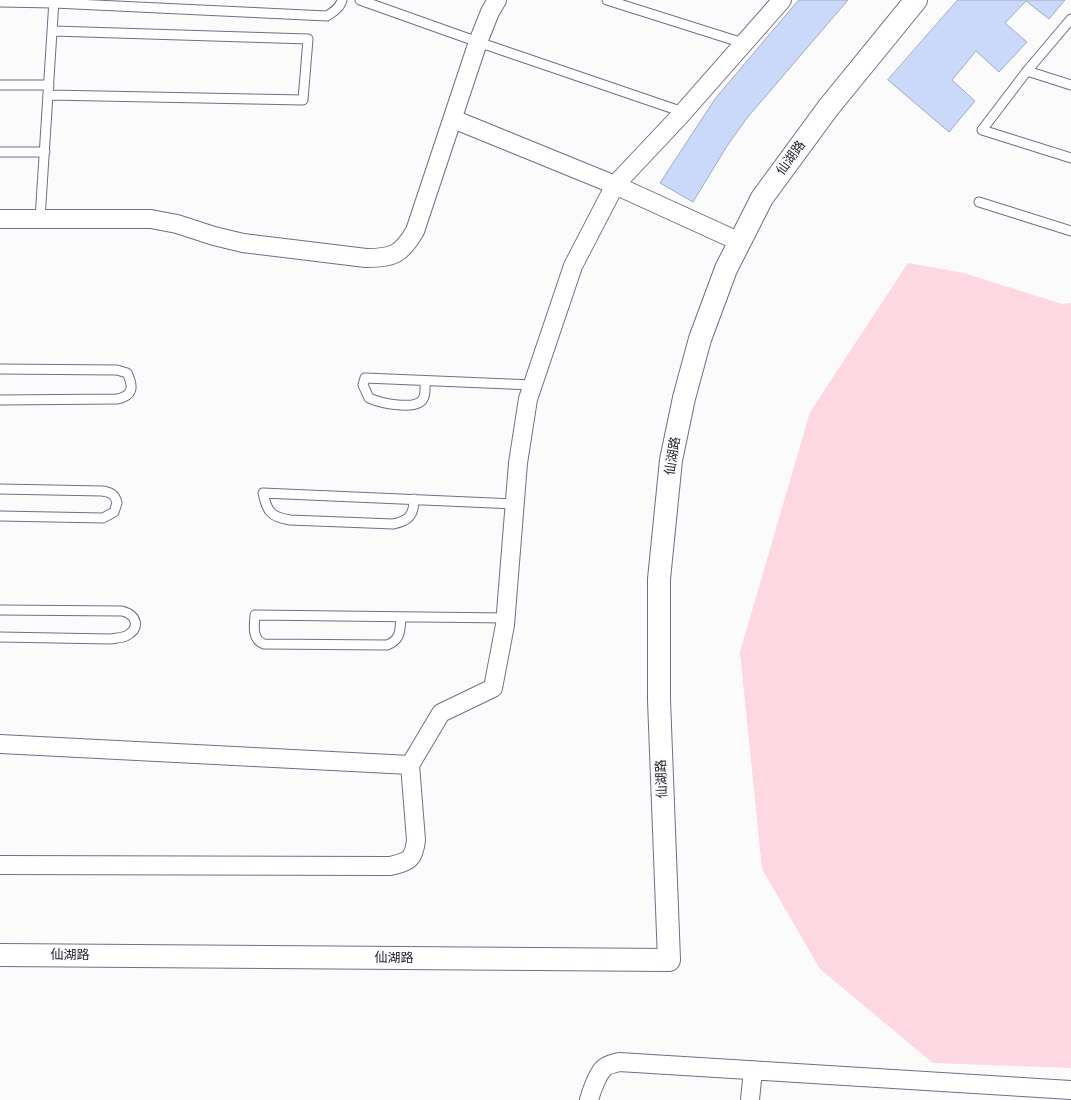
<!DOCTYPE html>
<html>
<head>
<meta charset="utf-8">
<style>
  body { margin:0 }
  canvas { display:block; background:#fbfbfb }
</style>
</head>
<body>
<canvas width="1071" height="1100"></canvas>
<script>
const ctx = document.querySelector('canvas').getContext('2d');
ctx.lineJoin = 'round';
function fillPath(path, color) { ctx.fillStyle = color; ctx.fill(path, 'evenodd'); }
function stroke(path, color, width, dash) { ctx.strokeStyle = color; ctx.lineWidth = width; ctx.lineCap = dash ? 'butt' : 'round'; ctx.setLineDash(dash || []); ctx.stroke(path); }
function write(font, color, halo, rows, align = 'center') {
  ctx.font = font + ' Montserrat,"Noto Sans SC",sans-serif'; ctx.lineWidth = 3; ctx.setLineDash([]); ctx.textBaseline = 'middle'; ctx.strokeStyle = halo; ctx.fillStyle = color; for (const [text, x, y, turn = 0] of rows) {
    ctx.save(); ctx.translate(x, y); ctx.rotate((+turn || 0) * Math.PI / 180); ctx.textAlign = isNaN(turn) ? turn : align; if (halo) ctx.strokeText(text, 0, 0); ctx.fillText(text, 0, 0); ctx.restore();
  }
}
fillPath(new Path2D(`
  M908 263 964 273 1062 304 1071 303V1068L933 1063 820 969 762 869 740 652 810 412Z`), '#fdd8e2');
const building = new Path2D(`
  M799 0H848L747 118 727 146 693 202 660 183 715 99Z
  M958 0H1065L1049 19 1026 1 1005 23 1027 42 999 72 976 51 952 80 975 101 949 132 888 80Z`);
fillPath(building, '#cad9f9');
stroke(building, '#9caac9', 1);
const lane = new Path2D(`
  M360 0 478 42 683 112
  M607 0 743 43
  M0 2 54 3 327 16C333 12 340 8 342 0
  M1071 19 1027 71 982 130 1071 158
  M1027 71 1071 85
  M0 85H49
  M49 95 303 100 308 39 53 31
  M0 152H45
  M979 202 1071 231
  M40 219 54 0
  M0 369 117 370 127 373C134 387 133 396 117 399L0 400
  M425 381C425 387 426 394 423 399 416 411 380 403 369 398L363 385 365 378 533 385
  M0 489 102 491C110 492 115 494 117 503L114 512 103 518 0 516
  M414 499C414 516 408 521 393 524L290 520C271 517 267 512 263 493L515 504
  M0 610 122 611C137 615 141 628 126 636 121 638 115 638 110 639L0 637
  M401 617C400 630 401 640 387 645L264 644C252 640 254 626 255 615L506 618`);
const street = new Path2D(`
  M453 119 615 185 740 242
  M0 219H151L177 224 214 236 243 243 366 258C393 258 401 255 415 231L478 42 490 12 497 0
  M0 744 410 765 416 840C414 859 409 862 390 866L0 865
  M410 765 441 713 493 688 505 625 518 463 528 399 573 266 615 185 679 117 782 0
  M589 1100C591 1092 598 1073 604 1068 608 1064 613 1064 619 1062L1071 1090
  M750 1100 753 1070`);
const secondary = new Path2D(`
  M0 955 669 960 659 700V579L671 460 684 398 700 339 726 269 762 198 828 108 916 0`);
stroke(lane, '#746b8a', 11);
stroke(street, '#746b8a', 20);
stroke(secondary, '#746b8a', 24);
stroke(lane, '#fff', 9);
stroke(street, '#fff', 18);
stroke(secondary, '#fff', 22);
write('13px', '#282431', '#fbfbfb', [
  ["仙湖路",791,158,-54],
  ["仙湖路",673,456,-81],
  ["仙湖路",662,779,-92],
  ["仙湖路",70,955],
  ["仙湖路",394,958]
]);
</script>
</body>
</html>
